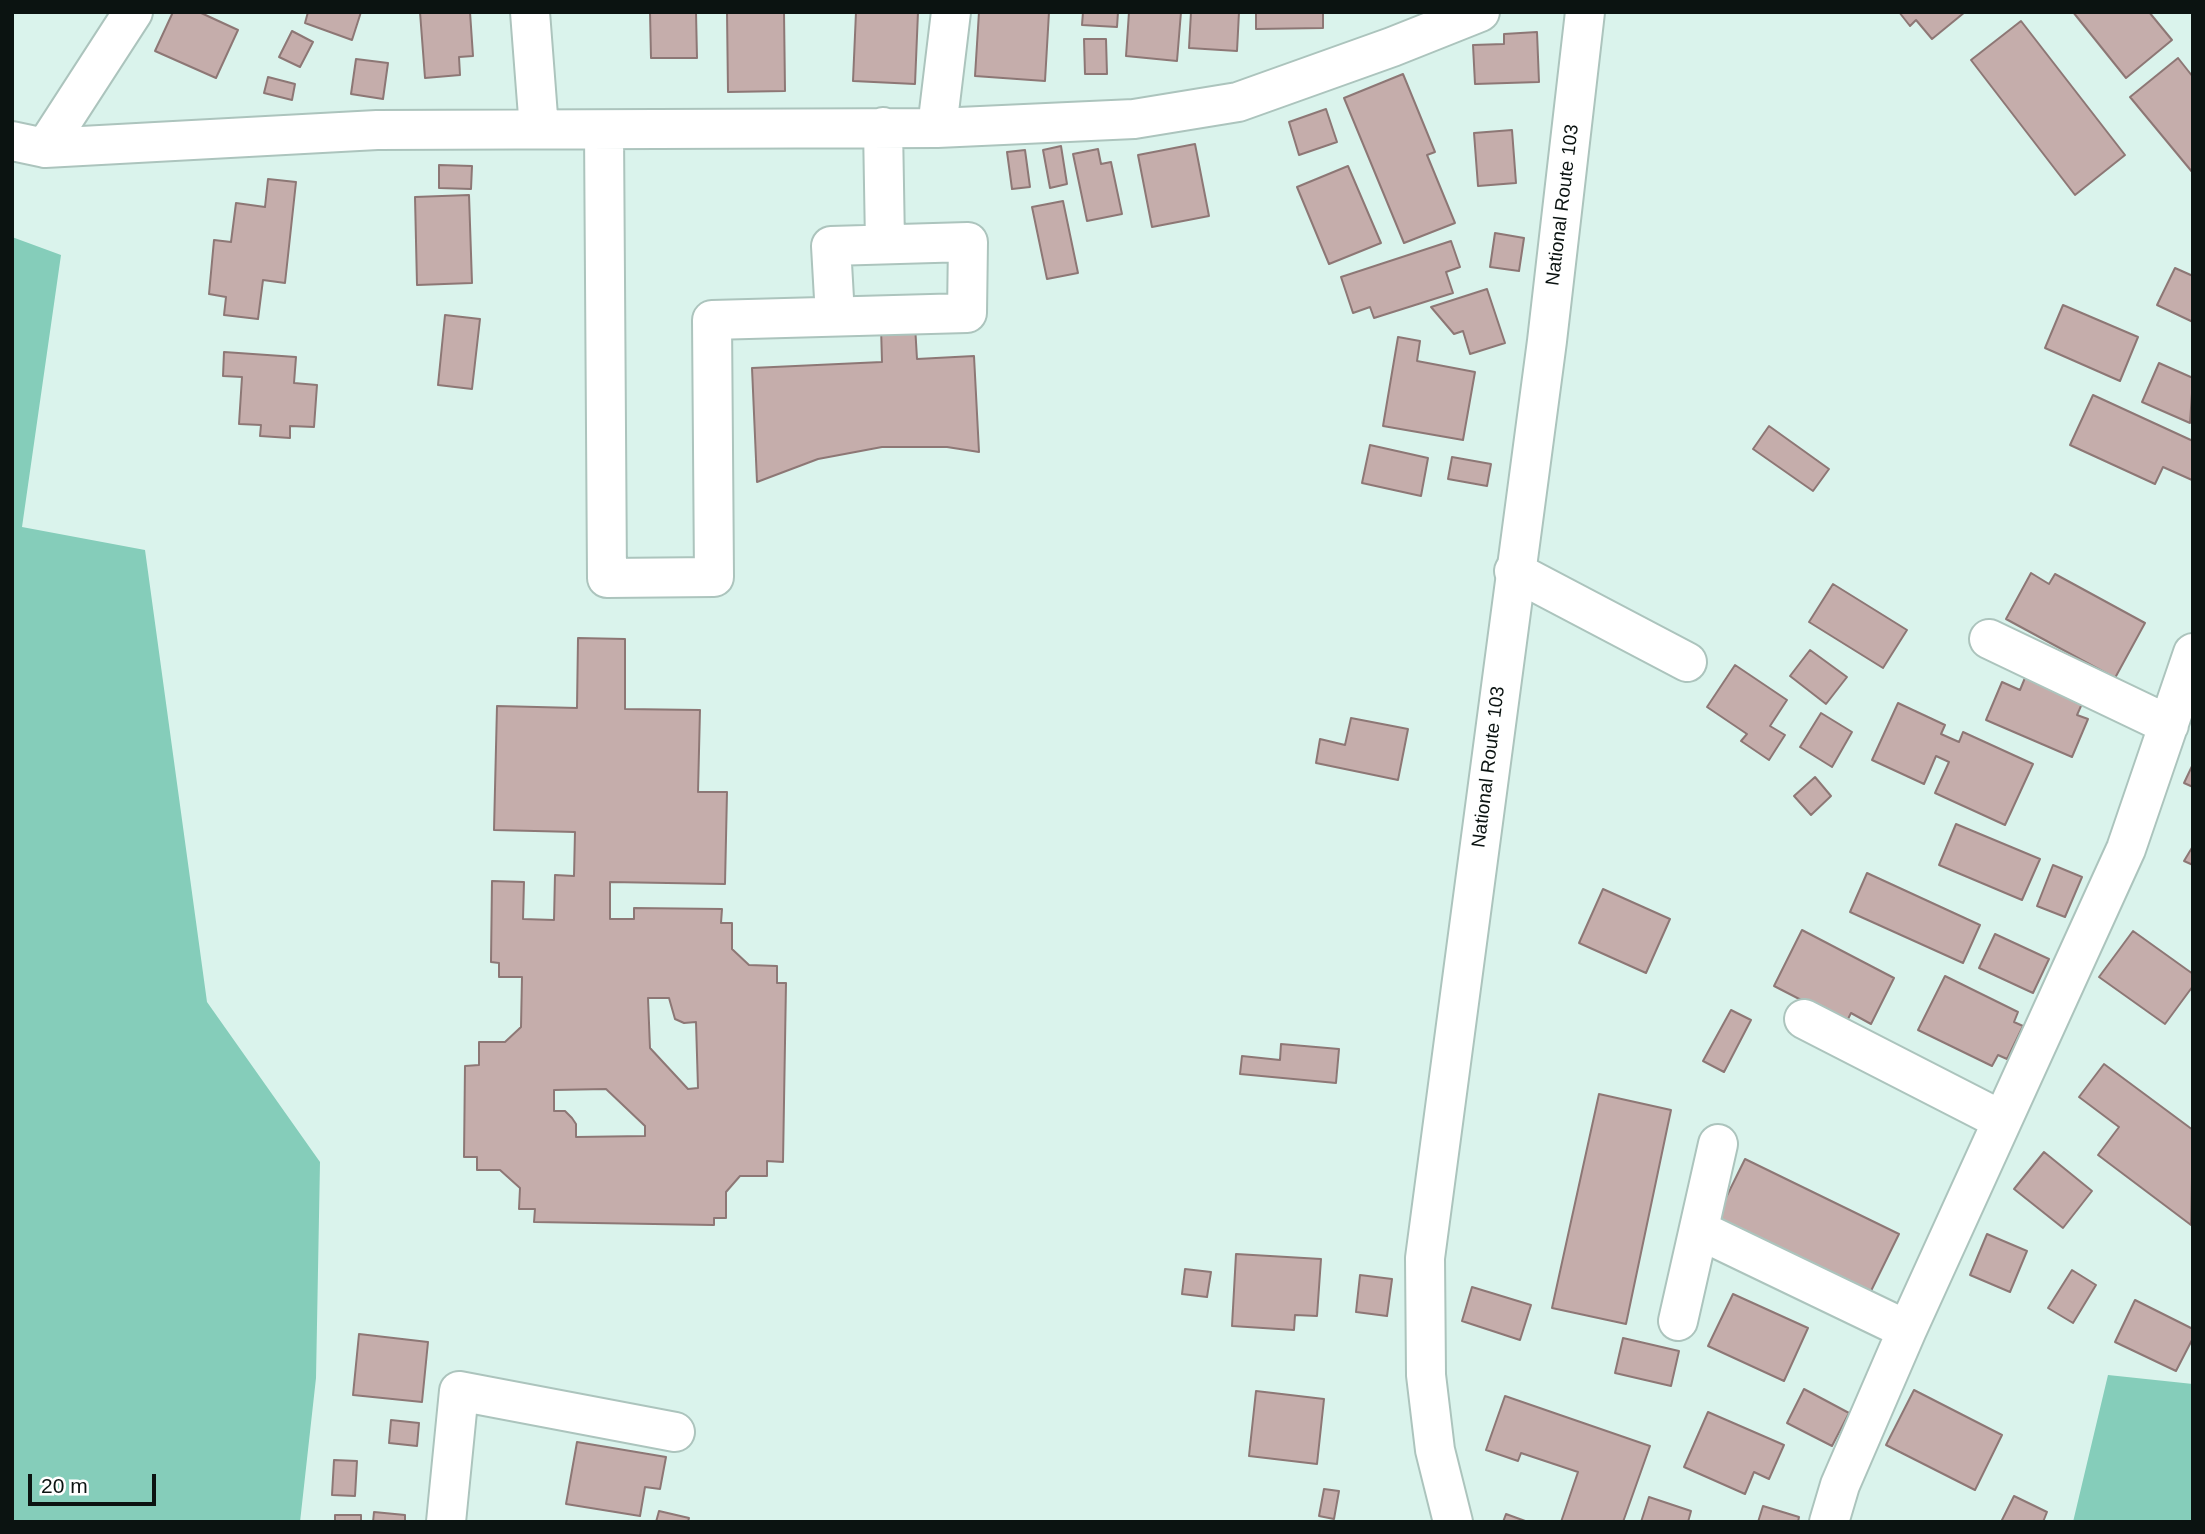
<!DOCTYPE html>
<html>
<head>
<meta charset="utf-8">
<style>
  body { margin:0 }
  #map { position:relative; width:2205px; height:1534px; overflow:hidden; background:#daf3ec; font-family:Arial,sans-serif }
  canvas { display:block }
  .frame { position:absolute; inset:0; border:14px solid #0b1311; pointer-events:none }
  .scale { position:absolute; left:28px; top:1474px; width:128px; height:32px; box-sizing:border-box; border:4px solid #0b1311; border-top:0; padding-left:9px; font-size:21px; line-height:24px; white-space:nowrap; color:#0b1311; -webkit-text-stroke:5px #fff; paint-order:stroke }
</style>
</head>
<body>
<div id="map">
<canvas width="2205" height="1534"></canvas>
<div class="frame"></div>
<div class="scale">20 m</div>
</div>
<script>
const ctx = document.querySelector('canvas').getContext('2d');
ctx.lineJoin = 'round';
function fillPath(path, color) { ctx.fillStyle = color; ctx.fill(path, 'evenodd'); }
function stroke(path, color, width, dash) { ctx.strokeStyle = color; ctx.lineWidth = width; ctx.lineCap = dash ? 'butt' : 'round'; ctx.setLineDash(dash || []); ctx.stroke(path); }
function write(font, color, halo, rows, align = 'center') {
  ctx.font = font + ' Arial,sans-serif'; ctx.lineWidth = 7; ctx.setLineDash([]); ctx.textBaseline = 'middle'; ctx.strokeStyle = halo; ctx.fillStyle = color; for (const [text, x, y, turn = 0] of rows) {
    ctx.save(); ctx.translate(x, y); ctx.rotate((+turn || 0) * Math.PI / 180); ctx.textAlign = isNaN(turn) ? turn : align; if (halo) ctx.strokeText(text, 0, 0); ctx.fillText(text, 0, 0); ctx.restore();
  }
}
fillPath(new Path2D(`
  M12 237 61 255 22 527 145 550 207 1002 320 1162 316 1378 300 1522H12Z
  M2108 1375 2193 1384V1522H2073Z`), '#85cdba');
const building = new Path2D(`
  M173 12H199L238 30 216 78 155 51Z
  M308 12H361L352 40 305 23Z
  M420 12H470L473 56 459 57 460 75 425 78Z
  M650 12H696L697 58H651Z
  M727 12H784L785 91 728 92Z
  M856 12H918L915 84 853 81Z
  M979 12H1049L1045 81 975 76Z
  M1083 12H1118L1117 27 1082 25Z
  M1129 12H1181L1177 61 1126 56Z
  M1191 12H1239L1237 51 1189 48Z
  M1256 12H1323V28L1256 29Z
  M1899 12H1965L1932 39 1916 20 1910 26Z
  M2073 12H2149L2172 40 2126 78Z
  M2021 21 2125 155 2075 195 1971 60Z
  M292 31 313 42 300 67 279 57Z
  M1537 32 1539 82 1475 84 1473 45 1504 44V34Z
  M1084 39H1106L1107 74H1085Z
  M2178 58 2193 77V173L2130 97Z
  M356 59 388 63 383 99 351 94Z
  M1403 74 1435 152 1427 155 1455 223 1404 243 1344 98Z
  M268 77 295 84 292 100 264 93Z
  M1326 109 1337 142 1299 155 1289 122Z
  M1512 130 1516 183 1478 186 1474 133Z
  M1195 144 1209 216 1152 227 1138 155Z
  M1061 146 1067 184 1050 188 1043 150Z
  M1098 149 1101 164 1111 162 1122 214 1087 221 1073 154Z
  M1025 150 1030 187 1012 189 1007 152Z
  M439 165 472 166 471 189 439 188Z
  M1348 166 1381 243 1329 264 1297 187Z
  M268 179 296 182 285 283 263 280 258 319 224 315 226 297 209 294 214 240 231 242 236 203 265 207Z
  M469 195 472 283 417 285 415 197Z
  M1063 201 1078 273 1047 279 1032 207Z
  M1495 233 1524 238 1519 271 1490 267Z
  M1451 241 1460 267 1446 272 1453 293 1374 318 1370 307 1353 313 1341 277Z
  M2175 268 2193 276V322L2157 305Z
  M1487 289 1505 343 1470 354 1463 331 1454 334 1431 307Z
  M2063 305 2138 337 2120 381 2045 348Z
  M445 315 480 319 472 389 438 385Z
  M915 325 917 359 974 356 979 452 947 447H882L818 459 757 482 752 368 882 362 881 327Z
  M1398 337 1420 341 1417 361 1475 372 1463 440 1383 426Z
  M224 352 296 357 294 383 317 385 314 427 290 426V438L260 436 261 425 239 424 242 377 223 376Z
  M2159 363 2193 378 2190 423 2142 402Z
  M2093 395 2193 441 2192 480 2163 467 2155 484 2070 445Z
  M1769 426 1829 469 1813 491 1753 449Z
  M1370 445 1428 458 1421 496 1362 483Z
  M1452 457 1491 464 1487 486 1448 479Z
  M2031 573 2049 584 2055 574 2145 623 2115 678 2006 619Z
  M1833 584 1907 630 1883 668 1809 622Z
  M578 638 625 639V709L700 710 698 792H727L725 884 610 882V919H634V908L722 909 721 923H732V949L749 965 777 966V983H786L783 1162 767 1161V1176H740L726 1192V1218H714V1225L534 1222 535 1209H519L520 1188 500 1170H477V1157H464L465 1066 479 1065V1042H505L521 1027 522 977H499V963L491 962 492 881 524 882 523 919 554 920 555 875 574 876 575 832 494 830 497 706 577 708ZM648 998H669L675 1019 684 1023 696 1022 698 1088 688 1089 650 1048ZM606 1089 645 1126V1136L576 1137V1124L572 1118 565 1111H554V1090Z
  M1810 650 1847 677 1826 704 1790 676Z
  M1735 665 1787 700 1770 726 1785 735 1769 760 1741 741 1747 734 1707 707Z
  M2027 673 2085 697 2077 715 2088 719 2072 757 1986 720 2002 682 2020 690Z
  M1898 703 1945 725 1941 734 1959 742 1963 732 2033 764 2005 825 1935 793 1949 762 1936 756 1924 784 1872 760Z
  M1821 713 1852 732 1832 767 1800 747Z
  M1351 718 1408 729 1398 780 1316 763 1320 739 1345 745Z
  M2193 764V787L2184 783Z
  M1815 777 1831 796 1811 815 1794 796Z
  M1956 824 2040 859 2022 900 1939 865Z
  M2193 846V865L2184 861Z
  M2053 865 2082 877 2065 917 2037 906Z
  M1867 873 1980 925 1963 963 1850 912Z
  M1603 889 1670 919 1646 973 1579 943Z
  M1802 930 1894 978 1871 1024 1851 1013 1846 1023 1774 986Z
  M2133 931 2193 974V986L2165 1024 2099 977Z
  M1995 934 2049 959 2033 993 1979 968Z
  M1945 976 2018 1012 2014 1022 2023 1026 2007 1059 1998 1055 1992 1066 1918 1030Z
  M1731 1010 1751 1020 1724 1072 1703 1061Z
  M1281 1044 1339 1049 1336 1083 1240 1074 1242 1056 1280 1060Z
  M2104 1064 2193 1130 2191 1225 2098 1155 2119 1127 2079 1097Z
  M1599 1094 1671 1110 1626 1324 1552 1308Z
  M2044 1152 2092 1191 2063 1228 2014 1189Z
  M1745 1159 1899 1234 1869 1295 1715 1220Z
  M1987 1234 2027 1251 2010 1292 1970 1275Z
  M1236 1254 1321 1259 1317 1316 1295 1315 1294 1330 1232 1326Z
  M1185 1269 1211 1272 1207 1297 1182 1294Z
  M2072 1270 2096 1285 2073 1323 2048 1308Z
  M1360 1275 1392 1279 1387 1316 1356 1312Z
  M1472 1287 1531 1305 1520 1340 1462 1321Z
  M1733 1294 1808 1328 1784 1381 1708 1346Z
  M2135 1300 2193 1329V1338L2176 1371 2115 1342Z
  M359 1334 428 1342 422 1402 353 1395Z
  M1623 1338 1679 1351 1671 1386 1615 1373Z
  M1804 1389 1849 1413 1832 1446 1787 1423Z
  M1914 1390 2002 1435 1975 1490 1886 1445Z
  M1256 1391 1324 1399 1317 1464 1249 1456Z
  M1505 1396 1650 1446 1623 1522H1561L1578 1472 1521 1453 1518 1461 1486 1450Z
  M1708 1412 1784 1445 1769 1479 1754 1472 1745 1494 1684 1467Z
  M391 1420 419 1423 417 1446 389 1443Z
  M577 1442 666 1457 660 1489 645 1487 640 1516 566 1504Z
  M334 1460 357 1461 355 1496 332 1495Z
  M1324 1489 1339 1491 1334 1519 1319 1516Z
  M2014 1496 2047 1512 2043 1522H2001Z
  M1649 1497 1691 1511 1688 1522H1641Z
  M1763 1506 1799 1517 1798 1522H1758Z
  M659 1511 689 1518 688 1522H656Z
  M374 1512 405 1515V1522H373Z
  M1506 1514 1528 1522H1503Z
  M335 1515H361V1522H335Z`);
fillPath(building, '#c5adab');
stroke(building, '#8d7775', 2);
const minor = new Path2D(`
  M530 12 539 129
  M883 127 885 243
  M937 128 951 12
  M604 130 607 578 714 577 712 320 967 313 968 242 831 246 835 316
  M12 141 45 148 377 130 937 128 1134 119 1238 102 1392 47 1480 12
  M45 148 133 12
  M1514 571 1687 662
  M1989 639 2169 725
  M1804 1019 2001 1120
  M1699 1230 1907 1330
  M1678 1321 1718 1144
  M446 1522 459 1391 675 1432
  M1829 1522 1840 1485 1907 1330 2126 849 2193 653`);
const highway = new Path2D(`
  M1453 1522 1435 1450 1426 1375 1425 1258 1547 341 1585 12`);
stroke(minor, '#acc4bd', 42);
stroke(highway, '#acc4bd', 42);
stroke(minor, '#fff', 38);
stroke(highway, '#fff', 38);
write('19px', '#0b1311', '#fff', [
  ["National Route 103",1563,205,-83],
  ["National Route 103",1489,767,-83]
]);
</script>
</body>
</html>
